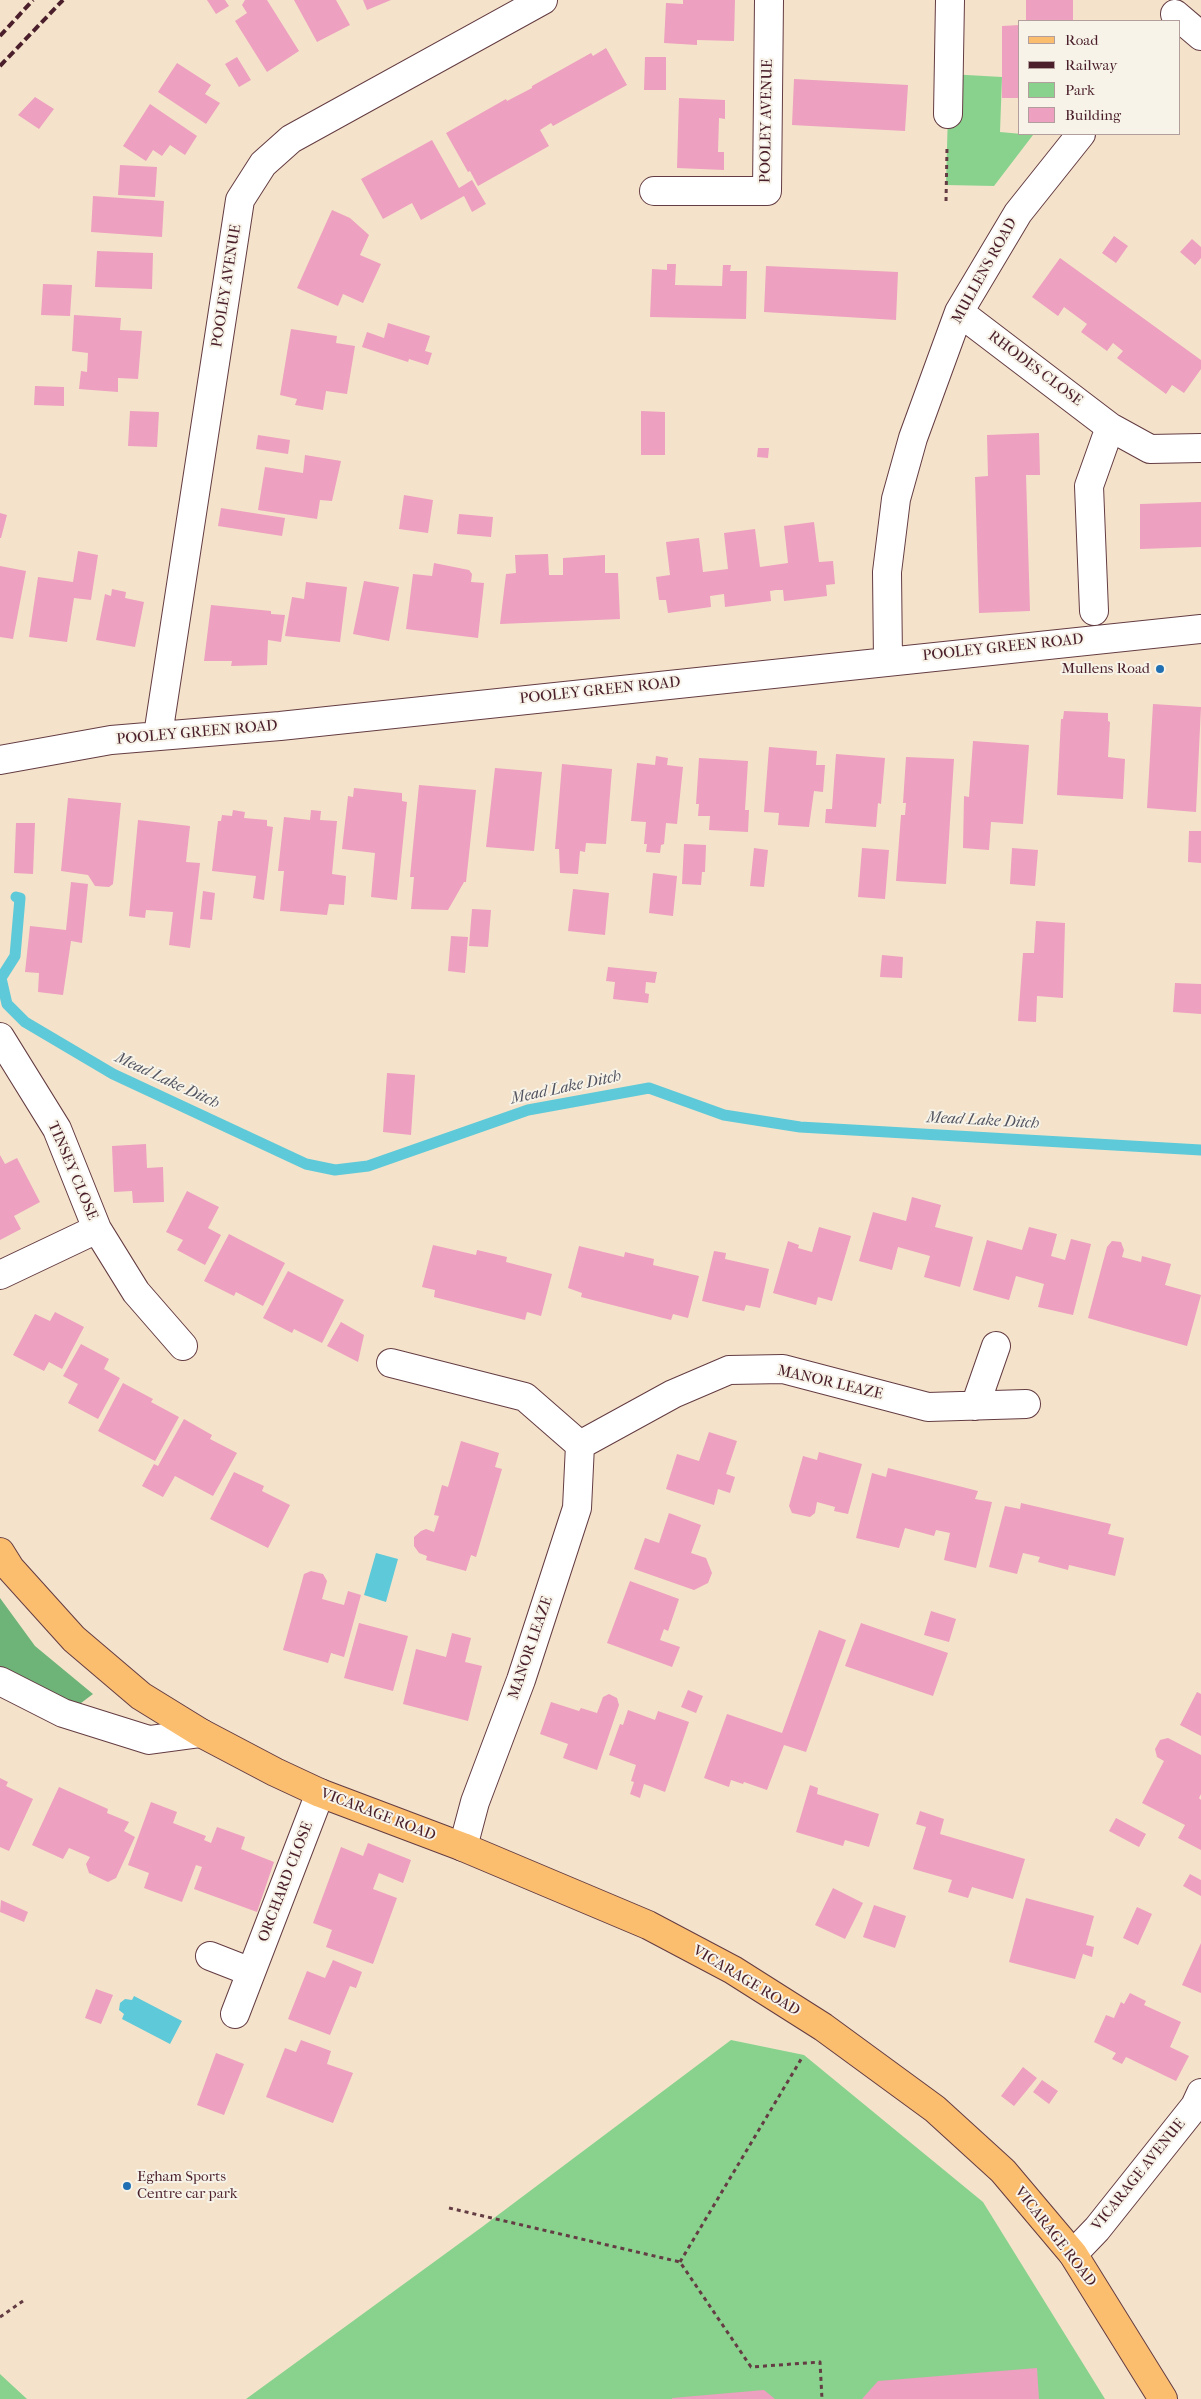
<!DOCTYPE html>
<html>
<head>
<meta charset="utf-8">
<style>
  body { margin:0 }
  #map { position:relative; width:1201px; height:2399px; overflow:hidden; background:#f4e3ca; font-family:"IM FELL French Canon",serif }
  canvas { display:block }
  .legend { position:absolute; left:1018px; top:20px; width:162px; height:115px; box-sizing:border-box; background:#f7f3e8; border:1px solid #b29e9c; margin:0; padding:6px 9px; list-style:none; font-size:15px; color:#4a1f2b }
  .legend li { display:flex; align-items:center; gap:10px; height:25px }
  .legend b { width:25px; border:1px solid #b29e9c }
</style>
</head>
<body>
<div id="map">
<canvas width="1201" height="2399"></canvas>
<ul class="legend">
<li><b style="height:6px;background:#fbbd6e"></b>Road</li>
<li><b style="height:6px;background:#4a1f2b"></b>Railway</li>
<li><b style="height:14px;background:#89d28e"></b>Park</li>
<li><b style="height:14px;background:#eda0bf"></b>Building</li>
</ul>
</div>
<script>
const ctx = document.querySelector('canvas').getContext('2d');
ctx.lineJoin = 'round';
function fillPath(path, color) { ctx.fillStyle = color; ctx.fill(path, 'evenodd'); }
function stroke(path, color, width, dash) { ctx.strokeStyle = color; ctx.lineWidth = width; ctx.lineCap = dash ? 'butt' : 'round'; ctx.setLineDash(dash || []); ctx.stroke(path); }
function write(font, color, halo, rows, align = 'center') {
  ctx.font = font + ' "IM FELL French Canon",serif'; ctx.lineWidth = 4; ctx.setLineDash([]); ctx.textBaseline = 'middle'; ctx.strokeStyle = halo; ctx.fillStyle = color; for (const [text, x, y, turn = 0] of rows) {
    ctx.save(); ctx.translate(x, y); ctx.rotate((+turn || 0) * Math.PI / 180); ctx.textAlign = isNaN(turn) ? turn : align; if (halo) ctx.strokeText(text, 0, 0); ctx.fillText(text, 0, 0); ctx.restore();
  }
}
fillPath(new Path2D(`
  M949 74 1002 77 1000 132 1033 135 994 186 946 185Z
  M731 2040 804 2055 983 2202 1105 2399H246L482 2227Z
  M0 2374 27 2399H0Z`), '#89d28e');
fillPath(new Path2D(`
  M0 1598 35 1646 93 1694 77 1706 0 1667Z`), '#6eb479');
fillPath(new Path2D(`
  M376 1553 398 1559 386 1602 364 1595Z
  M134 1996 182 2021 170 2044 122 2019 124 2014 119 2010 120 2003 125 1999 132 2000Z`), '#5ec9d8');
stroke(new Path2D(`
  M16 897 20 898 15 956 1 978 7 1004 25 1022 113 1074 306 1164 335 1170 368 1166 528 1110 649 1088 724 1115 800 1127 1201 1150`), '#5ec9d8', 11);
fillPath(new Path2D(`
  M207 0H225L229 6 216 14Z
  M245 0H267L299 51 267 72 235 21 247 13 242 5Z
  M294 0H336L350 25 317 42Z
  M363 0H391L367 10Z
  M683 0H735L734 41 697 40V45L664 43 666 3 683 4Z
  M1026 0H1073V21H1026Z
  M1020 25V98H1002V26Z
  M606 48 627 85 553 126 551 123 540 130 549 146 478 186 470 171 468 172 446 133 506 99 507 101 532 88V86L591 53 593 56Z
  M237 57 251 80 239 87 225 64Z
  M645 57H666V90H644Z
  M177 63 211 85 205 94 220 103 206 124 158 92Z
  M794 79 908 85 905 131 792 125Z
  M35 97 54 109 39 129 18 115Z
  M679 98 725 100V119L719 118 718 152H724V170L677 168Z
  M150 104 197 136 185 155 170 145 162 156 153 150 146 161 123 146Z
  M432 140 459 188 472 180 486 204 472 212 464 196 421 220 412 203 383 219 361 179Z
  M120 165 157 167 155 197 118 195Z
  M93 196 164 201 162 237 91 232Z
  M332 210 350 218 369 235 360 255 381 264 363 303 343 294 338 306 297 288Z
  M1114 236 1128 246 1116 263 1102 253Z
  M1192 239 1201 247V258L1195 265 1180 252Z
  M97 251 153 253 152 289 95 287Z
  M1060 258 1201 360V369L1184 393 1172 385 1166 394 1117 358 1123 351 1113 343 1107 351 1081 332 1087 324 1064 307 1058 316 1032 297Z
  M667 264H676L675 285 722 286 723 265H731L730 271H747L746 319 650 317 652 269 667 270Z
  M766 266 898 272 896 320 764 312Z
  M43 284 72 285 70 316 41 315Z
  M74 315 121 318 120 330 142 331 138 379 118 378V392L79 389 81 371 87 372 88 353 72 351Z
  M388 323 430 336 425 351 432 353 428 365 409 359 408 362 362 347 367 332 384 338Z
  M291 329 337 336 336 343 355 346 347 394 326 391 323 410 295 405 297 399 280 395Z
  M35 386 64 387V406L34 405Z
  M130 411 159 412 157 447 128 446Z
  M641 411 665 412V455H641Z
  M1039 433 1040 475H1026L1030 611 979 613 975 477 988 476 987 435Z
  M258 435 290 440 288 454 256 449Z
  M758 448H769L768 458 757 457Z
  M305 455 341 461 332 501 320 500 317 519 258 510 265 467 303 473Z
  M404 495 433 500 428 533 399 529Z
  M1201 502V547L1140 549V504Z
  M221 508 285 518 282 536 218 526Z
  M0 513 7 515 1 538H0Z
  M459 514 493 517 491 537 457 534Z
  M814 522 819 562 833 561 835 584 826 585 827 596 784 601 783 590H776L770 591 771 601 725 607 724 594 710 596 711 607 668 613 666 600H659L656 577 670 575 666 542 699 538 703 572 728 569 724 533 755 529 760 567 788 563 784 526Z
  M78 551 98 555 91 600 74 598 67 642 29 637 38 577 73 582Z
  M548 554 549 575H563V558L605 555V573H618L620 619 500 624 506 574 516 573 515 555Z
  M434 563 469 570 472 574 471 582 484 583 478 638 406 629 413 574 432 576Z
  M0 566 26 571 13 639 0 637Z
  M364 581 399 587 389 641 353 634Z
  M306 582 347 587 340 642 285 636 292 597 304 599Z
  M112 589 126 592 125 598 144 602 135 647 96 640 105 594 111 596Z
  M211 605 271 611V614L285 615 281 642 268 640 267 665 231 666 232 661H204Z
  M1153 704 1201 707 1196 812 1147 808Z
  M1064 711 1108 713V721L1110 722 1108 757 1125 759 1123 799 1057 795 1061 719H1063Z
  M973 741 1029 745 1023 824 991 822 989 850 963 848 964 796 969 797Z
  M769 747 817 751 816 765H825L823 792 814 791 809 827 778 825 779 813 764 812Z
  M836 754 885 758 881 804 878 803 876 827 825 823 826 809H832Z
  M656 756 668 758 667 765 683 767 677 824 666 823 664 844 661 845 660 853 646 852 647 844H644L646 822 631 821 637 763 655 765Z
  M906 757 954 759 946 884 896 881 901 815H905L906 803H903Z
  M699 758 748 761 745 810H749L748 832 709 830 710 816H698L699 804H696Z
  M562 764 612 769 606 844 586 843 585 852 580 851 578 874 560 873 559 849H555Z
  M495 768 542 772 534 851 486 847Z
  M419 785 476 790 466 882H464L448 910 411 909 414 877H410Z
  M354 788 402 793V801L407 802 397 900 371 897 375 853 342 849 348 796 353 797Z
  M68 798 121 803 113 884 109 887 95 886 88 875 61 871Z
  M233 810 245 812 244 818 267 820V826L273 827 264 900 253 898 256 876 212 871 218 821H221L222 815 232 816Z
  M311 810 321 811 320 820 337 821 332 874 346 876 344 905 329 904 327 915 280 911 284 871H278L284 817 310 820Z
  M138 820 190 826 186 862 200 863 190 948 169 945 173 912 146 910 145 918 129 916Z
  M16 823H35L33 874 14 873Z
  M1189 831H1201V863L1188 862Z
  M684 844 706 845 705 872H702L701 885 682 884Z
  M754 848 768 850 764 887 750 886Z
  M862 848 889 850 885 899 858 897Z
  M1012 848 1038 850 1035 886 1010 884Z
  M653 873 677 876 673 916 649 913Z
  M71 882 88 884 82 943 71 941 63 995 38 992 39 973 25 972 30 926 66 930Z
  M573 889 609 893 605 935 568 931Z
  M203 891 215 893 212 920 200 919Z
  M472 909 491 910 488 947 469 946Z
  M1036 921 1065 923 1063 998 1037 996 1036 1022 1018 1021 1023 953H1034Z
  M451 936 468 937 465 973 448 971Z
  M882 955 903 957 902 978 880 977Z
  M608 967 657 972 655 983 646 982 645 993 649 994 648 1003 613 999 615 982 606 981Z
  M1175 983 1201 984V1014L1173 1012Z
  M387 1073 415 1075 411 1135 383 1132Z
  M146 1144 147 1168 163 1167 164 1202 133 1203 132 1191 114 1192 112 1146Z
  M0 1155 5 1164 17 1158 40 1202 14 1216 21 1229 0 1240Z
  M187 1191 219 1207 208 1228 221 1235 205 1265 177 1250 183 1240 166 1232Z
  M912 1197 941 1205 935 1227 973 1237 960 1287 924 1277 930 1256 898 1247 892 1270 859 1261 873 1212 906 1221Z
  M819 1227 851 1236 832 1301 818 1297 816 1305 773 1293 788 1241 799 1245 798 1248 812 1252Z
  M1029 1227 1057 1234 1051 1256 1065 1260 1071 1239 1091 1244 1073 1315 1038 1307 1044 1284 1016 1276 1009 1300 973 1290 987 1240 1022 1250Z
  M229 1234 285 1263 263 1306 236 1292 234 1296 204 1281Z
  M1112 1241 1121 1242 1124 1250 1122 1257 1141 1262 1142 1256 1171 1264 1165 1285 1201 1295 1187 1346 1088 1318 1107 1247Z
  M433 1245 476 1255 477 1250 507 1257 506 1262 552 1274 541 1316 527 1312 525 1320 434 1297 435 1290 422 1287Z
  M579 1246 624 1257 625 1252 654 1259 653 1265 699 1276 688 1318 673 1314 671 1320 581 1297 582 1293 568 1288Z
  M714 1251 726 1253 725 1259 769 1269 760 1308 746 1305 744 1311 702 1301Z
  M288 1271 344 1300 322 1343 294 1329 292 1333 263 1318Z
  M55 1312 84 1327 62 1369 49 1362 44 1371 13 1355 35 1314 50 1321Z
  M341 1322 364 1335 358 1362 327 1346Z
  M81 1344 109 1359 104 1369 120 1378 98 1419 68 1403 78 1384 63 1376Z
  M123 1383 153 1399 151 1402 179 1417 155 1461 98 1431Z
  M184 1419 212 1435 210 1439 237 1453 213 1496 175 1476 163 1497 142 1486 154 1464 158 1466Z
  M709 1432 737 1441 726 1474 735 1477 730 1493 718 1489 714 1505 666 1489 677 1454 699 1461Z
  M461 1441 499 1453 495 1467 502 1469 476 1557 471 1555 466 1571 426 1560 427 1556 419 1553 414 1546V1537L421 1531 426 1529 434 1532 439 1516 434 1515 442 1485 448 1487Z
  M819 1452 862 1464 848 1514 834 1511 835 1507 817 1502 815 1513 810 1517 792 1513 789 1506 803 1456 817 1460Z
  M888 1468 978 1491 975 1499 992 1502 976 1568 944 1560 950 1533 936 1530 934 1536 905 1528 899 1548 856 1538 872 1473 886 1477Z
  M234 1472 264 1486 262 1491 290 1505 268 1548 210 1519Z
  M1021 1503 1111 1524 1108 1534 1124 1538 1115 1576 1069 1565 1068 1570 1038 1562 1040 1557 1023 1553 1017 1574 989 1567 1005 1506 1020 1509Z
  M669 1513 701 1525 691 1553 706 1558 712 1573 708 1583 694 1590 634 1569 645 1538 659 1543Z
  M311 1571 323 1574 327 1581 322 1599 344 1605 348 1591 361 1595 344 1657 331 1653 328 1663 283 1650 304 1574Z
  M630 1581 679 1599 668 1631 664 1629 660 1640 680 1647 672 1667 607 1643Z
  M931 1611 956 1619 949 1642 924 1635Z
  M359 1623 408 1636 393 1691 344 1678Z
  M861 1623 948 1653 933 1696 845 1666Z
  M819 1630 846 1640 806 1752 784 1745 767 1790 744 1782 743 1784 731 1780 729 1787 704 1778 727 1714 782 1733Z
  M452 1633 471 1638 465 1662 482 1666 468 1721 403 1704 416 1649 446 1657Z
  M688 1690 703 1696 696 1713 681 1707Z
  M1197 1692 1201 1694V1736L1180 1725Z
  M609 1694 617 1698 619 1705 597 1770 563 1758 568 1744 540 1734 551 1702 579 1711 581 1708 597 1713 603 1697Z
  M628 1710 655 1720 658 1711 689 1722 665 1792 644 1784 640 1798 630 1794 634 1782 631 1781 636 1765 609 1755 620 1724 623 1725Z
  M1168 1738 1201 1755V1794L1199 1798 1201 1800V1850L1178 1838 1185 1825 1142 1803 1164 1761 1157 1757 1155 1749 1160 1740Z
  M0 1778 8 1782 6 1786 33 1799 9 1851 0 1847Z
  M810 1785 818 1788 817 1794 879 1814 869 1847 845 1840 843 1846 796 1832Z
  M59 1787 108 1809 107 1813 129 1822 124 1831 135 1837 116 1878 108 1882 89 1873 86 1864 90 1857 69 1848 63 1859 32 1845Z
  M151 1802 177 1812 173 1823 206 1836 204 1840 211 1843 217 1827 245 1837 241 1849 274 1862 257 1912 194 1889 202 1867 196 1865 182 1902 144 1888 149 1873 128 1865Z
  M920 1811 944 1819 940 1834 1025 1859 1013 1899 972 1887 968 1898 948 1892 952 1880 913 1869 926 1827 916 1824Z
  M1116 1818 1146 1834 1139 1847 1109 1831Z
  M368 1843 411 1860 403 1883 379 1873 373 1889 397 1898 373 1964 326 1947 332 1930 313 1923 341 1847 363 1856Z
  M1190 1874 1201 1880V1896L1183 1886Z
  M833 1888 863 1903 845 1939 815 1925Z
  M1026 1898 1094 1916 1086 1945 1094 1947 1092 1957 1083 1954 1075 1979 1009 1962Z
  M1 1900 28 1912 24 1922 0 1912Z
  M874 1905 906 1916 895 1948 863 1937Z
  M1137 1907 1152 1914 1138 1945 1123 1938Z
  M1201 1943V1993L1182 1985Z
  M333 1960 362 1972 356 1988 350 1986 330 2035 288 2019 307 1971 325 1978Z
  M96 1989 113 1995 101 2024 85 2018Z
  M1130 1993 1146 2001 1144 2005 1181 2022 1170 2047 1189 2056 1176 2081 1126 2057 1122 2064 1112 2059 1116 2053 1094 2042 1106 2015 1114 2018 1121 2002 1124 2004Z
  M301 2040 331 2051 327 2064 353 2073 333 2123 266 2097 285 2048 296 2052Z
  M216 2053 244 2064 224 2115 197 2105Z
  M1023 2067 1037 2078 1014 2106 1001 2096Z
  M1042 2080 1058 2091 1049 2104 1033 2092Z
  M1037 2368 1039 2399H862L878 2381Z
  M764 2390 775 2399H672V2398Z`), '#eda0bf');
const minor = new Path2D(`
  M1175 14 1201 36
  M948 114 950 0
  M654 191H767L769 0
  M959 312 1110 427 1150 449 1201 448
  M1094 611 1089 486 1110 427
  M888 660 887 572 896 499 913 438 959 312 1018 213 1081 134
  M158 735 240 200 263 164 291 139 543 0
  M0 760 111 740 280 726 1201 629
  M0 1037 57 1129 97 1229 0 1275
  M97 1229 136 1292 183 1346
  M391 1363 525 1397 580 1445 577 1508 521 1680 475 1802 463 1847
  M975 1406 996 1346
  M580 1445 673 1394 729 1370 783 1369 928 1407 1026 1404
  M0 1681 63 1713 149 1740 201 1733
  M210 1956 251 1972
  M235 2014 320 1793
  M1073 2254 1097 2229 1195 2106 1201 2093`);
const major = new Path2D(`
  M0 1552 10 1568 74 1639 141 1696 201 1733 275 1772 320 1793 463 1847 648 1925 733 1970 823 2027 935 2109 1003 2171 1073 2254 1163 2399`);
stroke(minor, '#643c43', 30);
stroke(major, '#643c43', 30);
stroke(new Path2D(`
  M946 201 947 148
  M449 2208 680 2262 751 2367 820 2362 822 2399
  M680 2262 803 2056
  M0 2317 23 2301`), '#643c43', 3, [4, 4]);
stroke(minor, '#fff', 28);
stroke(major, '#fbbd6e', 28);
stroke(new Path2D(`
  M0 36 33 0
  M0 66 63 0`), '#4a1f2b', 4, [8, 4]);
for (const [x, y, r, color] of [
  [1160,669,5,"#1f6fb2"],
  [127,2186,5,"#1f6fb2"]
]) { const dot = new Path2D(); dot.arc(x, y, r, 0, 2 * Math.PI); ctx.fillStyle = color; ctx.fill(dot); stroke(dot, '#f7f3e8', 2); }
write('15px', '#4a1f2b', '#f7f3e8', [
  ["POOLEY AVENUE",767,121,-89],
  ["MULLENS ROAD",985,271,-61],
  ["POOLEY AVENUE",227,286,-81],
  ["RHODES CLOSE",1035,369,37],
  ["POOLEY GREEN ROAD",1003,648,-6],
  ["POOLEY GREEN ROAD",600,691,-6],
  ["POOLEY GREEN ROAD",197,733,-5],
  ["TINSEY CLOSE",72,1171,67],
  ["MANOR LEAZE",830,1383,13],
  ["MANOR LEAZE",531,1648,-71],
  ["VICARAGE ROAD",378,1815,21],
  ["ORCHARD CLOSE",286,1882,-69],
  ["VICARAGE ROAD",746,1981,31],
  ["VICARAGE AVENUE",1139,2175,-51],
  ["VICARAGE ROAD",1055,2237,52]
]);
write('15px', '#4a1f2b', '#f7f3e8', [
  ["Mullens Road",1150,669],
  ["Egham Sports",137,2177,"left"],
  ["Centre car park",137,2194,"left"]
], 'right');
write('italic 16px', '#50525f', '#f7f3e8', [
  ["Mead Lake Ditch",167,1081,25],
  ["Mead Lake Ditch",566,1088,-12],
  ["Mead Lake Ditch",983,1121,3]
]);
</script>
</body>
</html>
